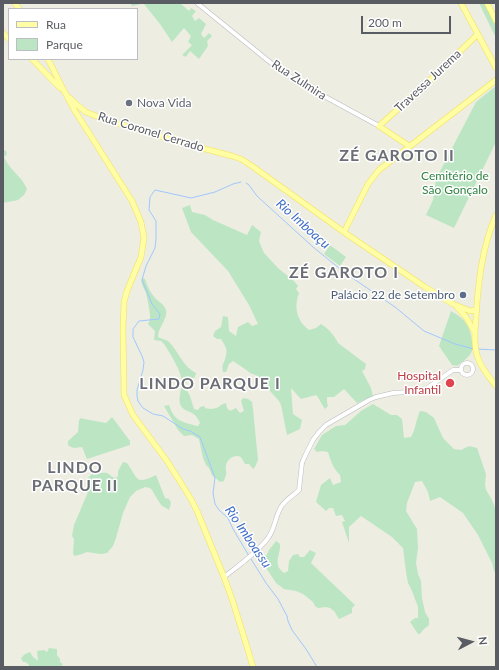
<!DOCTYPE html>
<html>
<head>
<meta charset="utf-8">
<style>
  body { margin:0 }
  #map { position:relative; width:499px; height:670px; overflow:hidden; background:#edede1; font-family:Lato,sans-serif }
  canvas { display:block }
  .frame { position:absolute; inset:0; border:4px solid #5a5c63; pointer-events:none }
  .legend { position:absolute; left:8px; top:8px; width:130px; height:52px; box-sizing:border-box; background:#fff; border:1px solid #bdbec1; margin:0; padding:5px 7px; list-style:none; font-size:12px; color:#5a5c63 }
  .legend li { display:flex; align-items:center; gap:8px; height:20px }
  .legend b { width:20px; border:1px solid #bdbec1 }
  .north { position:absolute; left:451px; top:622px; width:40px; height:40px; -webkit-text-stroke:3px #fff; paint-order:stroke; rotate:84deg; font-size:11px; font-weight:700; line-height:16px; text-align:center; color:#5a5c63 }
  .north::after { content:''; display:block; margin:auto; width:14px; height:18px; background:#5a5c63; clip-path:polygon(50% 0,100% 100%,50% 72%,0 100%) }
  .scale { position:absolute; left:361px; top:16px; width:90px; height:18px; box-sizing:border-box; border:2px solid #5a5c63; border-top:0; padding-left:5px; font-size:12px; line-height:14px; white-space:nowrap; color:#5a5c63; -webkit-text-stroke:3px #fff; paint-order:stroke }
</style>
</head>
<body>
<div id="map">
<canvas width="499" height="670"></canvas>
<div class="frame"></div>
<ul class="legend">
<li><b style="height:5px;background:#fffea5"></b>Rua</li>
<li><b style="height:11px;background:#bce6c3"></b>Parque</li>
</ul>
<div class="north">N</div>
<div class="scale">200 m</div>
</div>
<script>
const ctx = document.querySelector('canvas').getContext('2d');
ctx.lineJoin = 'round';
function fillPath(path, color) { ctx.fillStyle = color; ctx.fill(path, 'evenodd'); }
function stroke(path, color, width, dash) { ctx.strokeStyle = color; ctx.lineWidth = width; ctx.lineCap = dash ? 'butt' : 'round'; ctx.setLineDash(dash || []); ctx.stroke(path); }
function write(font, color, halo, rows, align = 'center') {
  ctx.font = font + ' Lato,sans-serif'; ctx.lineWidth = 3; ctx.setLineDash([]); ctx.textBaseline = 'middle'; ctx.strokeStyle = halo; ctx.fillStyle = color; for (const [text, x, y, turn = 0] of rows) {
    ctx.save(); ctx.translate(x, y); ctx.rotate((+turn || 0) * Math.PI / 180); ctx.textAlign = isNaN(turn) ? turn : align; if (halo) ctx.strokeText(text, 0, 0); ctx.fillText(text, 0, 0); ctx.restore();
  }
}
fillPath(new Path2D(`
  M130 3H180L189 11 191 8 196 11 192 16 195 21 199 18 206 24 201 34 204 38 209 33 212 36 207 41 208 46 199 59 190 51 186 57 182 55 192 45 188 42 191 36 184 28 172 42 160 24 144 4H141L132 6Z
  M479 3H486L496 23V38Z
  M496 86V142L454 228 426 215 433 200 436 179 476 102Z
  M5 150 6 151 7 154 4 157C8 166 14 171 20 178 23 181 25 185 27 189L24 195 18 200 3 203V151Z
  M190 205 192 212 205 215 213 220 247 235 252 225 261 232 259 241 264 253 278 268 295 282 298 286 296 289 299 293C294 307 296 320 309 330L316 328 321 324C329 329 334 335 338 343L366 364 365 369 362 371 371 388 373 396 357 403 344 389 334 397H327V402L328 406 325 409C321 404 320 399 316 395L301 399 291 388 293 414 302 420 300 429 287 435 281 405 279 401 270 391 264 387 258 376 250 373 245 369 233 361 229 364 226 372H223C221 363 225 363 226 355 228 349 224 344 221 339H217L213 336 215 331 221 327 223 316 228 317 229 331 236 336 238 327 248 322 252 326 258 324 249 305 228 271 191 232 182 208Z
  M330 245 346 257 340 266 324 254Z
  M142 278 145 279C147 286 150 292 155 298 159 302 164 304 166 310 168 319 158 327 158 337 162 339 166 339 169 342 179 352 183 367 196 373L195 377 188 381 184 385 190 396 194 409 198 410 200 407 204 406 206 409 208 408 209 409C220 409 218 405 226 403L227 408 230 411 236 408 240 413 244 411 241 401 243 398 248 399 252 402 253 409 258 460 255 467 253 469 249 464H245L241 457C235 454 228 458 226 465 225 468 227 471 226 475 226 475 224 480 224 481L220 482 212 475 209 468 206 465 203 458 199 439 192 435 184 436 178 430 164 406 169 405C174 421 182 422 197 426H198L200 423C198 419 196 415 192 413 189 411 183 410 181 406 177 400 182 389 182 381 181 371 170 353 164 344L161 341 154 340 155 331 148 324C149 322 150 320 150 318 151 315 147 297 146 293 144 287 140 284 142 278Z
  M451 311C464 318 470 325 472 341 473 345 474 349 471 353 468 358 462 362 457 366L452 365 439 346Z
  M373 404 391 415H397L402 419 404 438 411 437C416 428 416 420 420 411L426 412 434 418 443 438 454 449 461 450 469 446 477 448 486 474 485 484 486 490 491 498 496 510V573L494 571 492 563 478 535 463 513 440 497 430 501 428 492 422 481 415 482 407 503 406 511 417 529 418 548 416 563 418 574 421 581 422 598 425 612 429 619V625L423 630 420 634H418L410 622 415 618H418V607L412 591 408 583 406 572 403 548 392 537 361 516 349 527V543L342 522 345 521 342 515 336 516 333 508H329L326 511 316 502 321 485 330 478 333 485 341 482 340 475C333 468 331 462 328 452L322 451 317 452 314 449 322 435 336 426 345 425 361 411Z
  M112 417 130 441V445L87 459 82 447C76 448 73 449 68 445V441L78 432 79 420 81 418 84 419 106 423Z
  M123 462 127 463C139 480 135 485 156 475L165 498 169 499 171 503 169 510 161 505 156 497 152 490 150 488 145 487 136 491 130 497 123 513 116 538 113 546 107 553 101 554 87 552 82 554 75 556 73 554 74 539 72 536 74 525 88 492 87 479 92 474C96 474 103 472 107 473 111 475 111 477 116 478L118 476V471Z
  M276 541 280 544C281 555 272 564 284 573L288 571 289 561 293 555 298 554 300 557H304L310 550 316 553 311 563 355 605 352 608V613L339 619 334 611 330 608 326 607 318 608 315 606 313 602 303 594 296 591 284 589 276 583 263 563 269 550Z
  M49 648 57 649V655L60 659V662L63 664 61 667H29V665L26 662H23L21 658 25 654 30 652 33 657 38 661 37 651 44 650 47 652Z`), '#bce6c3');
stroke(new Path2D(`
  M241 182 233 184 215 192 191 198 155 190 150 197 149 210 156 221V239L155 248 146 266 142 280 148 294 152 304 160 314 159 319 139 321 133 329V337L142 356 144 362 143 370 137 390V396L138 401 143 408 153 414 163 416 183 429 190 431 200 437 215 478 213 493 215 504 219 510 228 518 233 529 249 556
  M246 183 249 185 257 196 313 247 345 273 395 307 424 331 455 344 474 349
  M477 349 496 350
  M251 559 266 583 278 599 287 616 288 621 292 630 306 649 317 667`), '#a0c7ff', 1);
const minor = new Path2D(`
  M197 3 276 67 300 83 379 126
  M461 369a6 6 0 1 1 12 0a6 6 0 1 1-12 0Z
  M224 577C238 566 257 553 268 538 275 529 275 517 281 507 285 500 293 496 299 490L302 463 305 456 313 440 319 432 326 425 369 400 376 397 393 393 423 391 453 370H461`);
const major = new Path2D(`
  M15 3 19 9
  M461 3 496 68
  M487 3 496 21
  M3 33 9 39
  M32 59 60 88
  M48 59 62 87 75 111 132 201 141 222 144 238 141 257 127 291 124 302 123 328 124 395 133 415 167 461 191 499 197 511 224 577 233 602 244 637 253 667
  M70 98 76 104 86 112 103 119 179 142 232 156 241 159 252 166 348 235 425 287 453 304 470 311 476 310
  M409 146 379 126 427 83 478 34
  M496 215C482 247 478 283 476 318 475 329 473 346 478 358 481 368 489 377 496 386
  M344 232 368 184 379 170 496 80
  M457 307 466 317 474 331`);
stroke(minor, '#b9bbc1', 5);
stroke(major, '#f6e052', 6);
stroke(minor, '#fff', 4);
stroke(major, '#fffea5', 5);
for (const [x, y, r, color] of [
  [129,103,4,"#6b7280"],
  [463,295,4,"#5c6f8a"],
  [450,383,5,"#e0444e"]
]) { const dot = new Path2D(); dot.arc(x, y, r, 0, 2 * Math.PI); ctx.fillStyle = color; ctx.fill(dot); stroke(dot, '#fff', 1.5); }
write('12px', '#5a5c63', '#fff', [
  ["Rua Zulmira",299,80,33],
  ["Travessa Jurema",428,81,-43],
  ["Rua Coronel Cerrado",151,132,17]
]);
write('12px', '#5b616d', '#fff', [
  ["Nova Vida",137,103]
], 'left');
write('12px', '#318341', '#fff', [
  ["Cemitério de",455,176],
  ["São Gonçalo",455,190]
]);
write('12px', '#4e5e75', '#fff', [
  ["Palácio 22 de Setembro",455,295]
], 'right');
write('12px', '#be3a42', '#fff', [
  ["Hospital",441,376],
  ["Infantil",441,390]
], 'right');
write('italic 13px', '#3e6dc6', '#fff', [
  ["Rio Imboaçu",303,224,42],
  ["Rio Imboassu",248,537,56]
]);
ctx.letterSpacing = '1px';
write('bold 16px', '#6b6e75', '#fff', [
  ["ZÉ GAROTO II",397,156],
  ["ZÉ GAROTO I",344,273],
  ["LINDO PARQUE I",210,384],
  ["LINDO",75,468],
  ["PARQUE II",75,486]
]);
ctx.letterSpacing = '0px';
</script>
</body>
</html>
